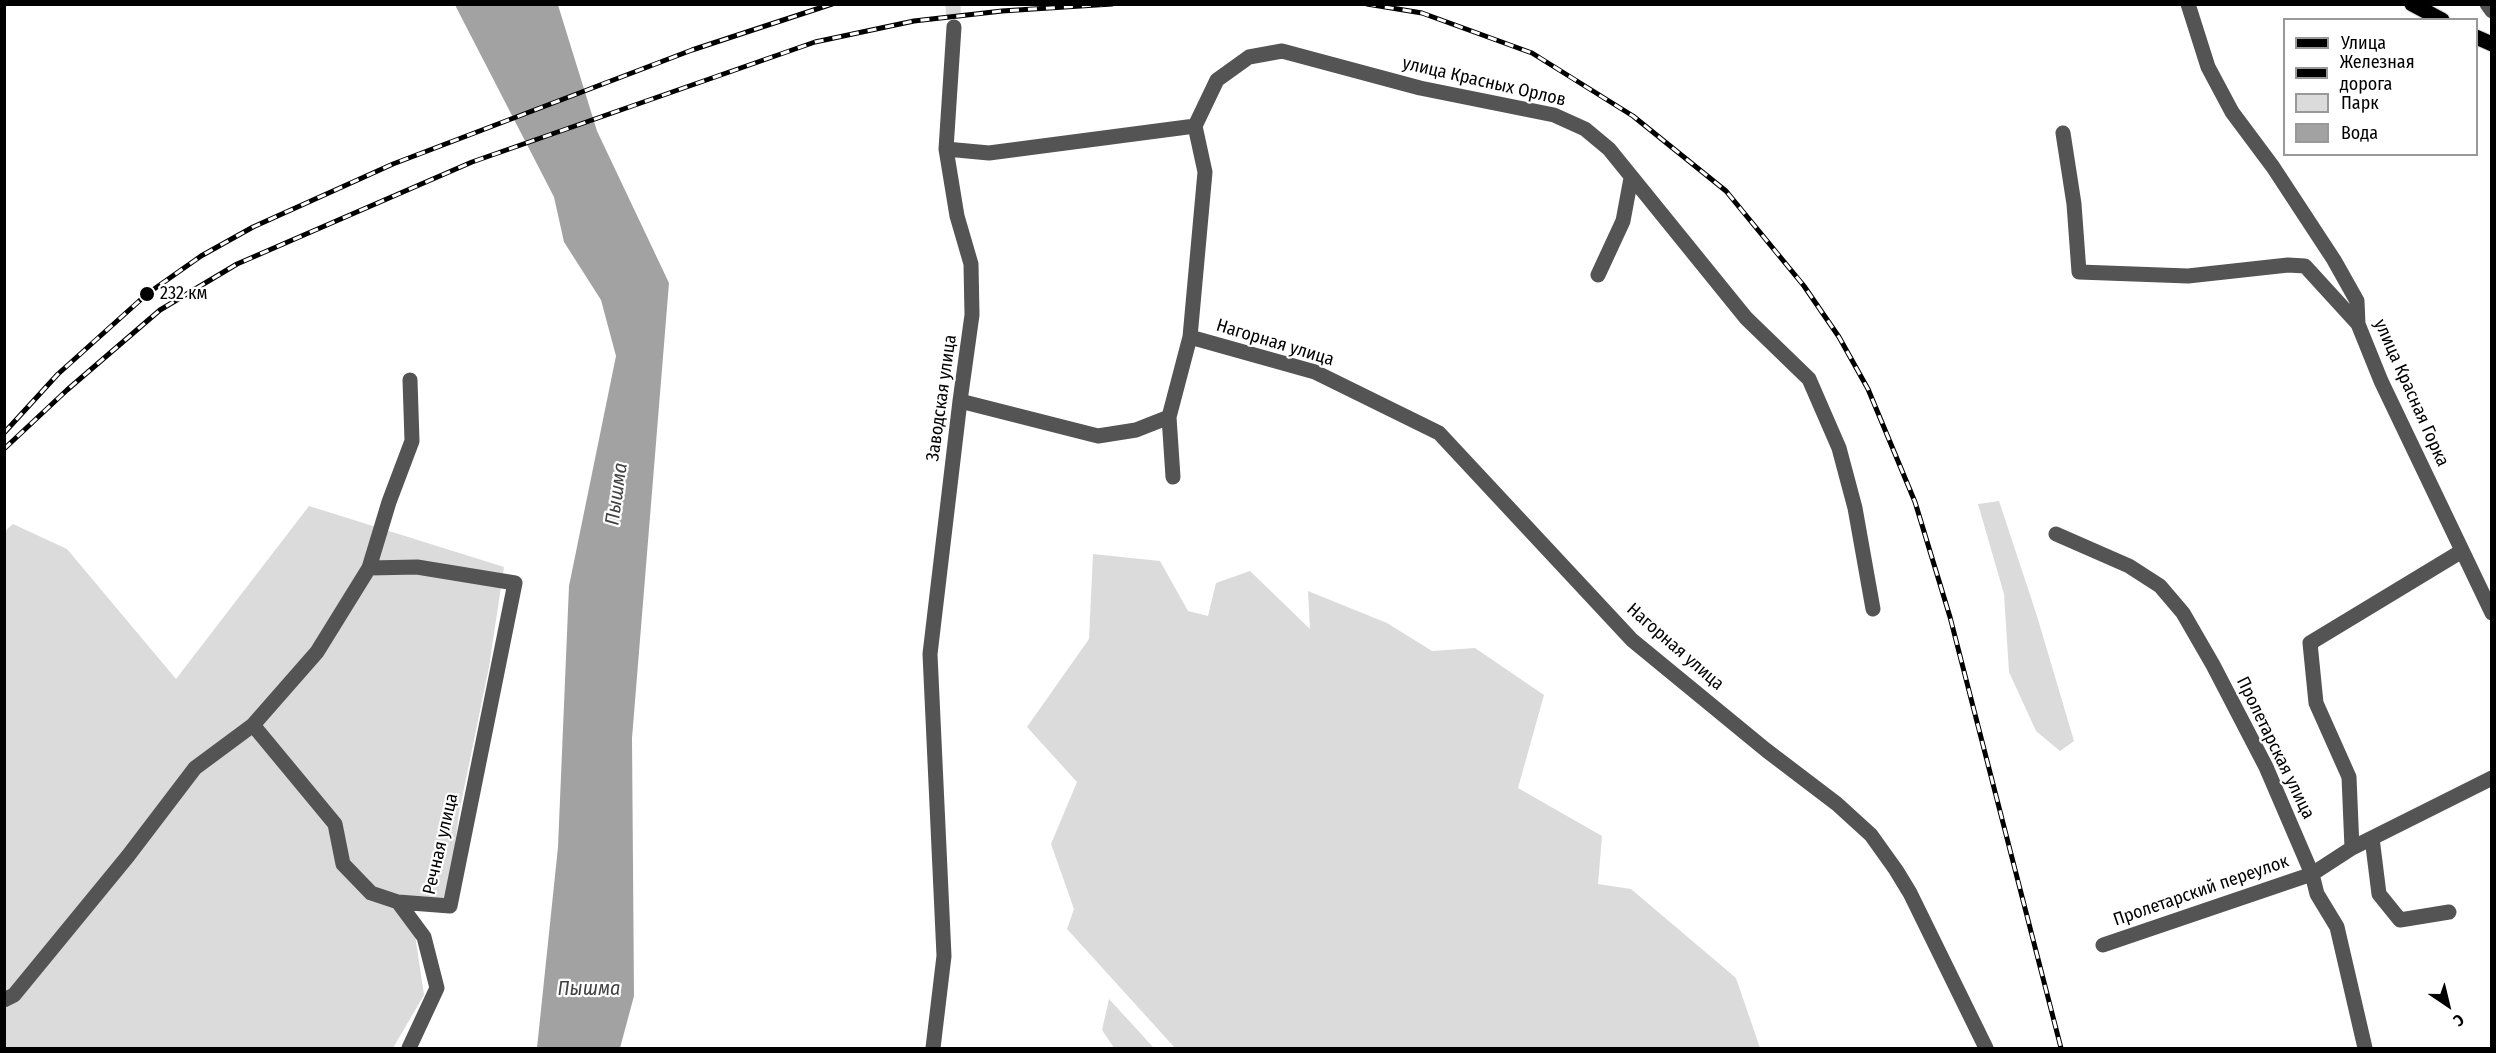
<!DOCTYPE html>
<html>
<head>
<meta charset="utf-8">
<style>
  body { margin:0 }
  #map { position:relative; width:2496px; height:1053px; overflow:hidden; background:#fff; font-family:"Fira Sans Condensed",sans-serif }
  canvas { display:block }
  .frame { position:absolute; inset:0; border:6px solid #000; pointer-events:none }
  .legend { position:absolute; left:2283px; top:18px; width:195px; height:138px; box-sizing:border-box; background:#fff; border:2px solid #999; margin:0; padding:8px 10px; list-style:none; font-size:18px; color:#000 }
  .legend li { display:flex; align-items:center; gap:12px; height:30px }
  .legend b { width:30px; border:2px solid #999 }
  .north { position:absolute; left:2418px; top:975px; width:60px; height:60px; -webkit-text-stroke:4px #fff; paint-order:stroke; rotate:145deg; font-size:16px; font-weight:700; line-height:24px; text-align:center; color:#000 }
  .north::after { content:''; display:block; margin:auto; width:21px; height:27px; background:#000; clip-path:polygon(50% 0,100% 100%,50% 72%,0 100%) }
</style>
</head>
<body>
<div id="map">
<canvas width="2496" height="1053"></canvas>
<div class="frame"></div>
<ul class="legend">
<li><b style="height:8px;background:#000"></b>Улица</li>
<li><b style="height:8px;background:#000"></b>Железная дорога</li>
<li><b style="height:16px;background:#dbdbdb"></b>Парк</li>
<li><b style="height:16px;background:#a2a2a2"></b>Вода</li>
</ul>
<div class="north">С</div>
</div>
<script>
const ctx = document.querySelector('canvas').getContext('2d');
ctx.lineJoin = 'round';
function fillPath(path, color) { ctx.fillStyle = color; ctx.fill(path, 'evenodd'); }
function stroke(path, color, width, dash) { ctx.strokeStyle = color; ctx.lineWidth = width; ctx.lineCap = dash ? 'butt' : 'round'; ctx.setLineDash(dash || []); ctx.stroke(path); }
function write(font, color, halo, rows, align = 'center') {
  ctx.font = font + ' "Fira Sans Condensed",sans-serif'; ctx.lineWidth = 4.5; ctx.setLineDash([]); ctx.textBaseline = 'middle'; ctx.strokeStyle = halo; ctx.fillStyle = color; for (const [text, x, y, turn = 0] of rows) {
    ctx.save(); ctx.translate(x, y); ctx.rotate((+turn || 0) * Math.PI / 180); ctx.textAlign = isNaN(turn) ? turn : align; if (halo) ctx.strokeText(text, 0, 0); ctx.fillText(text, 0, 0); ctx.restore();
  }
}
fillPath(new Path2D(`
  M1999 501 2037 616 2074 741 2060 751 2036 731 2009 672 2004 594 1978 504Z
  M309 506 504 567 489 667 459 813 448 900 387 894 415 935 424 995 393 1048H5V531L13 524 67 549 176 679Z
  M1093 554 1160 561 1188 611 1208 616 1216 583 1250 571 1310 629 1308 591 1387 623 1432 651 1475 648 1544 695 1518 788 1602 836 1598 884 1631 889 1736 978 1760 1048H1175L1067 929 1074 909 1051 844 1077 782 1027 727 1089 639Z
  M1109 999 1154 1048H1114L1102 1030Z`), '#dbdbdb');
fillPath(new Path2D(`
  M455 5H558L597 131 669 283 632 738 634 996 620 1048H537L558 847 569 586 616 356 601 300 564 242 554 197Z`), '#a2a2a2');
stroke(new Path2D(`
  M953 4 954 27`), '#d9d9d9', 15, [15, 8]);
const major = new Path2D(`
  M2412 4 2442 20
  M2476 37 2492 44`);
stroke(major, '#dbdbdb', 17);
stroke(new Path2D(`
  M2188 4 2208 67 2232 112 2273 167 2334 260 2357 301 2358 324 2381 381 2492 613
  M2487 4 2492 11
  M2063 133 2074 204 2079 272 2188 276 2288 265 2305 266 2358 324
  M946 149 989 153 1195 126 1217 80 1249 57 1282 51 1420 88 1554 115 1585 129 1609 149 1746 318 1809 379 1839 448 1855 508 1873 609
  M1598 275 1623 221 1631 178
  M1190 337 1315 372 1439 433 1632 640 1766 750 1837 804 1871 835 1896 870 1910 893 1986 1048
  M960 401 1098 436 1136 430 1169 417
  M1173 477 1169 417 1190 337 1205 172 1195 126
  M2056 534 2129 566 2160 586 2183 613 2213 665 2266 767 2312 874 2317 894 2337 927 2365 1048
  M369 568 417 567 515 583 450 906 398 902 424 937 437 988 409 1048
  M253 725 335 824 343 864 371 893 398 902
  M2372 838 2379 894 2400 920 2449 912
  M2352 848 2349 777 2316 703 2310 643 2462 551
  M2103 945 2312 874 2352 848 2492 778
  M4 1000 14 995 128 856 195 768 253 725 317 652 369 568 389 502 412 441 410 380
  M933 1048 944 956 930 654 960 401 972 315 971 264 957 216 946 149 954 27`), '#545454', 15);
stroke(major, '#000', 15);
const rail = new Path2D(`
  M1367 4 1422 13 1532 53 1633 116 1726 191 1804 286 1839 337 1868 389 1915 502 1950 617 2061 1048
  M4 433 58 374 147 294 201 256 253 227 393 164 692 50 832 4
  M4 449 67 390 160 310 237 264 472 162 815 42 914 21 1002 11 1112 4`);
stroke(rail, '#000', 5);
stroke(rail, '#fff', 3, [9]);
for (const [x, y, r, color] of [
  [147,294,8,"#000"]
]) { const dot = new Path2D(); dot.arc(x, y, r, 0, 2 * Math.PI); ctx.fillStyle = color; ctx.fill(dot); stroke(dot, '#fff', 2); }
write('18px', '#000', '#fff', [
  ["улица Красных Орлов",1484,82,13],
  ["Нагорная улица",1275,343,17],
  ["улица Красная Горка",2411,393,66],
  ["Заводская улица",942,398,-82],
  ["Нагорная улица",1675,647,41],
  ["Пролетарская улица",2275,748,64],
  ["Речная улица",441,844,-77],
  ["Пролетарский переулок",2201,891,-19]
]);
write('18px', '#000', '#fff', [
  ["232 км",160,294]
], 'left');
write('italic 20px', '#434343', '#fff', [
  ["Пышма",617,494,-82],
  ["Пышма",589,989]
]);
</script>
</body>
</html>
